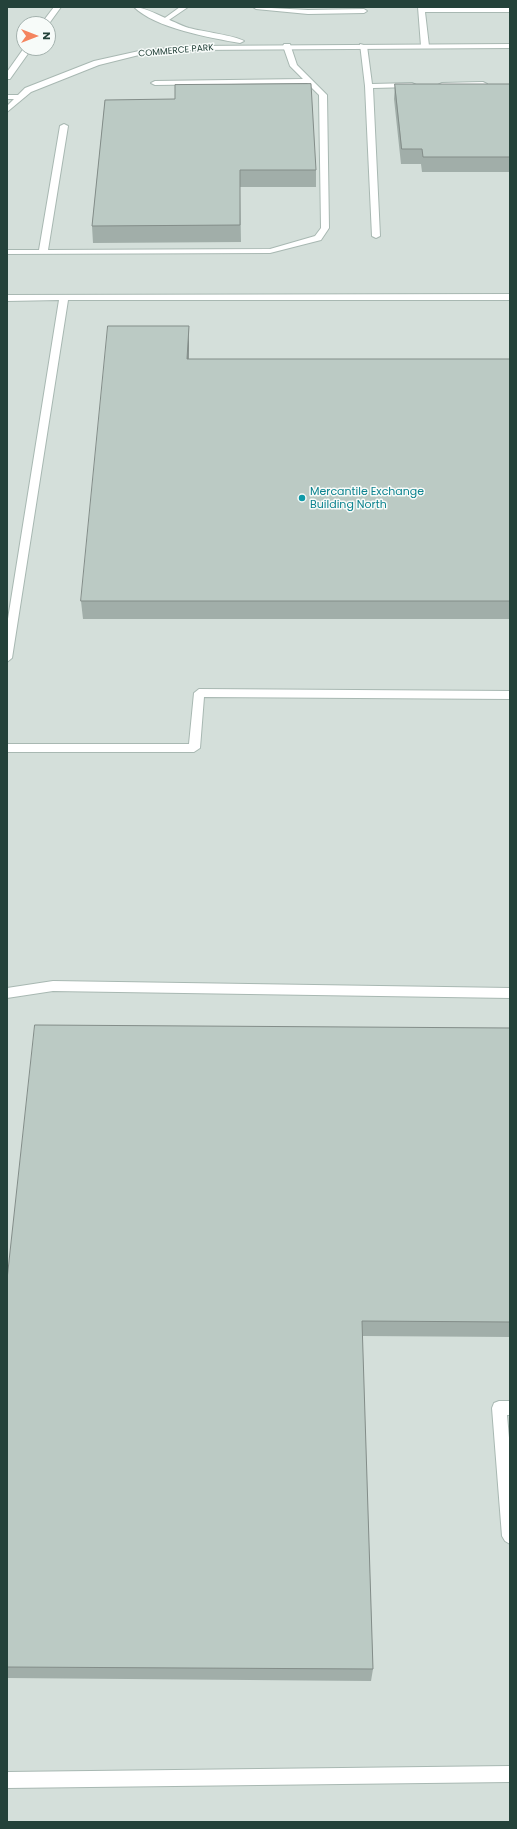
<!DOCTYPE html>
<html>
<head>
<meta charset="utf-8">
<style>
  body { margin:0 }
  #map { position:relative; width:517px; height:1829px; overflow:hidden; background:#e6efeb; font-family:Poppins,sans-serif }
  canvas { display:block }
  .frame { position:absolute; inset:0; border:8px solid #24423a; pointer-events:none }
  .north { position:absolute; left:16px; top:16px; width:40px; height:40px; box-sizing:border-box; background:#f7fbf9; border:1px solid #a3b1ad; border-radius:50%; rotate:90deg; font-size:11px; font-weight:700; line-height:16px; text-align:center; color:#24423a }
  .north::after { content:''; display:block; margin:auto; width:14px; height:18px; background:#f4845f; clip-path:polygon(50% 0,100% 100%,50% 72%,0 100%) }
</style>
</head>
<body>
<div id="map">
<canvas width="517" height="1829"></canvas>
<div class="frame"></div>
<div class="north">N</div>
</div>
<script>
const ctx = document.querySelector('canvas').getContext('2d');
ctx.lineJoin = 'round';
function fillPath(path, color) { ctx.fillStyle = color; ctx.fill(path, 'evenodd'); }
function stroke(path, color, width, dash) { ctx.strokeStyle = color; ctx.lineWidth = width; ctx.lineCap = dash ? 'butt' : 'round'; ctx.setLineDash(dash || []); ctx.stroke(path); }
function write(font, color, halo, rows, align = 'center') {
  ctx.font = font + ' Poppins,sans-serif'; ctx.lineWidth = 3; ctx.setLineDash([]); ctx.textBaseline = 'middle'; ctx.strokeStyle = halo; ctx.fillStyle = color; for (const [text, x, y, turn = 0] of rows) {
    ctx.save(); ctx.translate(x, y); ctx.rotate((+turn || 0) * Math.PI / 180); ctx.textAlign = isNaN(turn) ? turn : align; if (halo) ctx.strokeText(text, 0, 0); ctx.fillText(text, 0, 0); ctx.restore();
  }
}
fillPath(new Path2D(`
  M7 7H510V1822H7ZM24 24H48V48H24Z`), '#d4dfda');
const lane = new Path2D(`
  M180 7H188L166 22H162V20Z
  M253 7 308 10 364 9 367 11 364 13 308 14 256 9Z
  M418 7 510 8V12H425L429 46 425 48 421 46Z
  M284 44H290L297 65 327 95 329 228 321 240 270 253 7 254V250H39L60 126 64 124 68 126 48 250 270 249 315 236 321 228 319 95 307 83 155 85 151 83 155 81 303 79 290 66 283 46Z
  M360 44 367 46 372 84 412 83 416 85 412 87 373 88 380 236 376 238 372 236 365 86Z
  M483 82 487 84 486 86 442 87 438 85 442 83Z
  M7 95H20L24 97 20 99H7Z
  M510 294V300H68L12 658 7 662V625L59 300 7 301V295Z
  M199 689 510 691V699L204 697 200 748 194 752H7V744H189L194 693Z
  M53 981 510 988V998L53 991 7 998V988Z
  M499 1401H510V1415H507L510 1449V1544L505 1541 502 1536 492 1408 494 1403Z
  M510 1766V1782L7 1788V1772Z`);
const street = new Path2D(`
  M54 7H61L48 25 41 24Z
  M134 7C147 7 173 23 189 28 200 31 237 36 244 41L240 43C211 38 155 28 134 7Z
  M510 44V48L190 50 139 55 99 65 31 92 7 112V106L25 88 94 61 139 51 190 46Z
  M24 48H32L10 79H7V72Z`);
stroke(lane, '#a8b8b2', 2);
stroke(street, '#a8b8b2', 2);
fillPath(lane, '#fff');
fillPath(street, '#fff');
fillPath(new Path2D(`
  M395 84H510V172H422L421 164H401L394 99Z
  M105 100 316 170V187H240L241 242 93 243 92 226Z
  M189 326V359H510V619H83L81 601Z
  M510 1028V1337L362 1336 373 1669 371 1681 7 1678V1280Z`), '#a1aea9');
fillPath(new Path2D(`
  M189 326V344L188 376 187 359Z`), '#838d89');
const building = new Path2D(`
  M311 84 316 170H240V225L92 226 105 100 175 99V85Z
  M395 84H510V157H423L422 149H402Z
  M108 326H189L187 359H510V601H81Z
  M35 1025 510 1028V1322L362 1321 373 1669 7 1667V1280Z`);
fillPath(building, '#bbcac4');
stroke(building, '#838d89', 1);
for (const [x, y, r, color] of [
  [302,498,4,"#0f9aa8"]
]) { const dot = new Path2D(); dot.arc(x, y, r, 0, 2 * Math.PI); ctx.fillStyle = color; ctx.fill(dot); stroke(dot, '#f7fbf9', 1.5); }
write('9px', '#24423a', '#f7fbf9', [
  ["COMMERCE PARK",176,51,-5]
]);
write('11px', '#0d838f', '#f7fbf9', [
  ["Mercantile Exchange",310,492],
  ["Building North",310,505]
], 'left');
</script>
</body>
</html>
